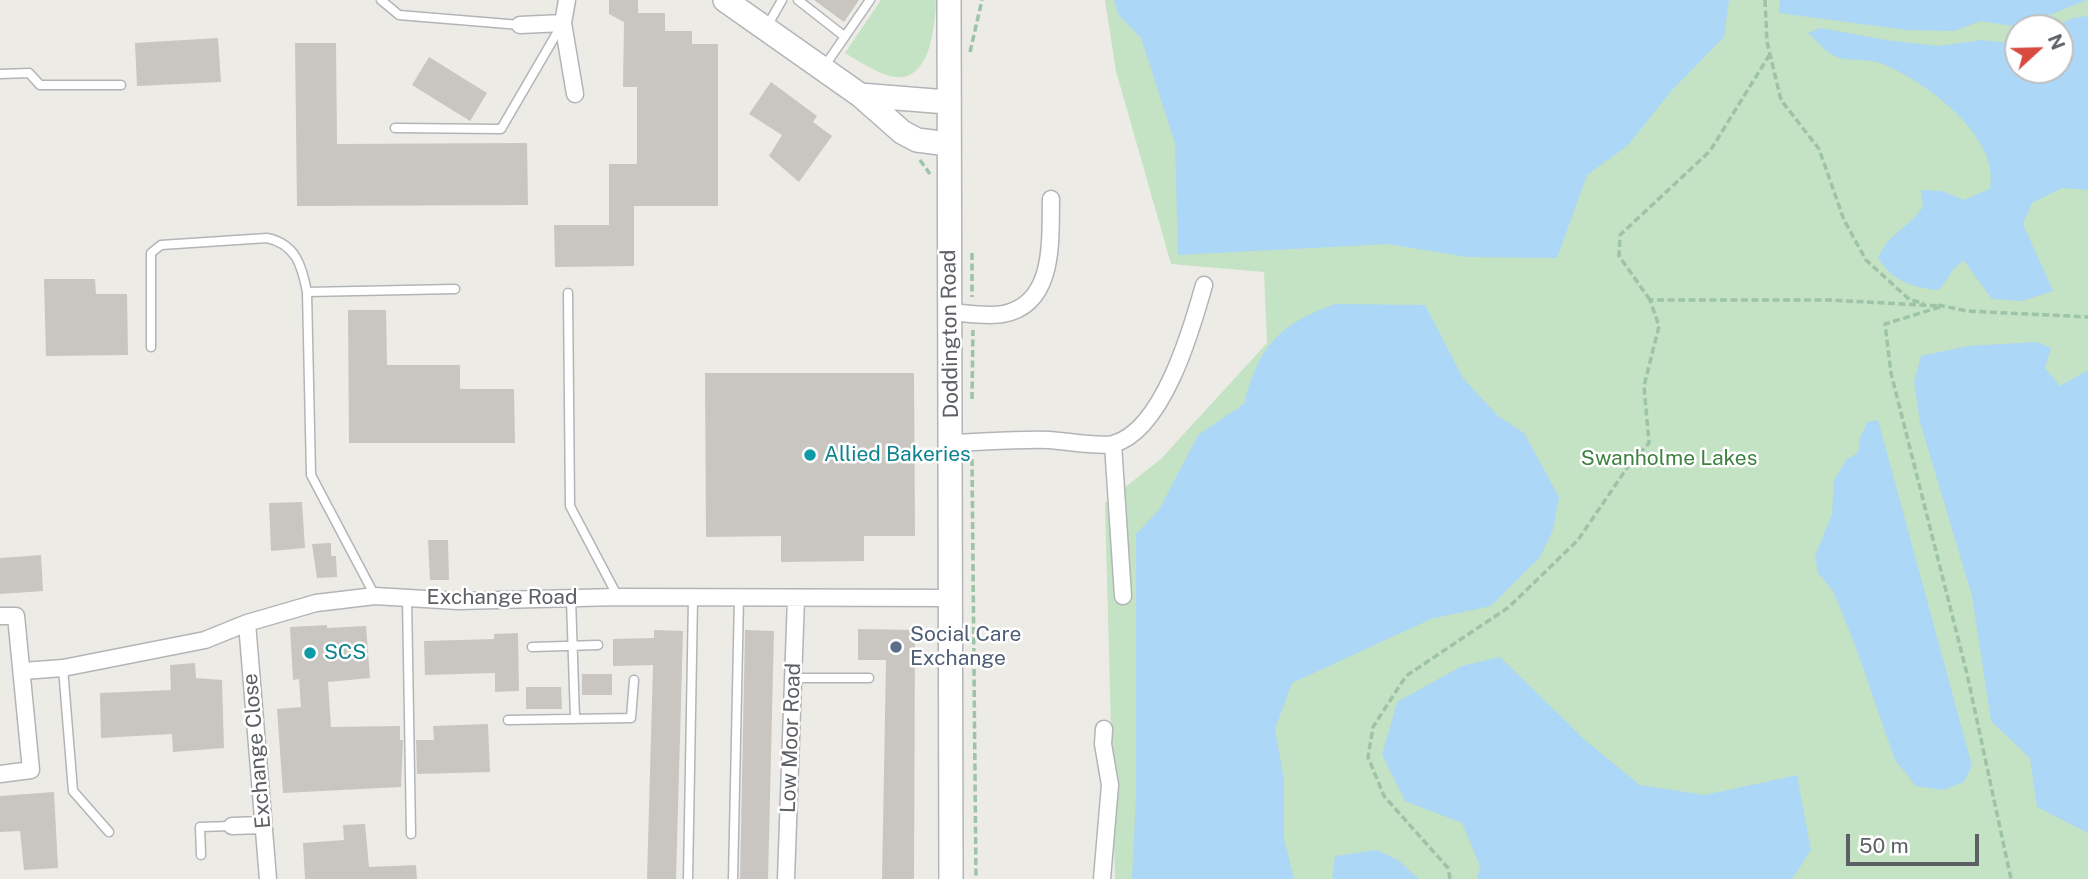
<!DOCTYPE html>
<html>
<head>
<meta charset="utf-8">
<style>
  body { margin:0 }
  #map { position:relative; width:2088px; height:879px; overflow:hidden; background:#edebe5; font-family:"Public Sans",sans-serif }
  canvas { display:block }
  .north { position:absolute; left:2004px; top:14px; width:70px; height:70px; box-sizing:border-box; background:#fff; border:2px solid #bebfc1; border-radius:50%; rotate:68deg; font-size:19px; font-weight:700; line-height:28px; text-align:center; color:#5c6064 }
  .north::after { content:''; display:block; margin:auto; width:24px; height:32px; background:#d84a40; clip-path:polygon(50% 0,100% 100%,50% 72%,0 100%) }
  .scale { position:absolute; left:1846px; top:834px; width:133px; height:32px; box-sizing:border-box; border:4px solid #5c6064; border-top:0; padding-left:9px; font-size:21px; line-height:24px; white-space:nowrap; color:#5c6064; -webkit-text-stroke:5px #fff; paint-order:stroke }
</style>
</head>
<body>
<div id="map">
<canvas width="2088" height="879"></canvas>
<div class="north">N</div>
<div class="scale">50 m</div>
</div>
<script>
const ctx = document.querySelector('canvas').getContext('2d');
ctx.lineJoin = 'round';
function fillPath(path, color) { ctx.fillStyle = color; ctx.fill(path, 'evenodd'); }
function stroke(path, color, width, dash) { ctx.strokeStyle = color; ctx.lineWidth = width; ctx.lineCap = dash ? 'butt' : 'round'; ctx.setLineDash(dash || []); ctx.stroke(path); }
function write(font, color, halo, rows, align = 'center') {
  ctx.font = font + ' "Public Sans",sans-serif'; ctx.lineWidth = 5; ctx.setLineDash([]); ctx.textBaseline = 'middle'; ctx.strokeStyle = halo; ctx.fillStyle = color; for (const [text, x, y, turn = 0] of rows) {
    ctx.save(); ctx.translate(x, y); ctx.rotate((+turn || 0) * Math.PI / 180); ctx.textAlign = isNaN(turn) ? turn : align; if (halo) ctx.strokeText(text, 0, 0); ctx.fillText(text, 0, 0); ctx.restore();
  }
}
fillPath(new Path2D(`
  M881 0H936C935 30 929 92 884 74 870 69 857 60 845 53Z
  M1105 0H2088V879H1115L1105 503 1161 459 1267 343 1264 272 1171 264 1116 71ZM2018 28H2060V70H2018Z`), '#c4e2c4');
fillPath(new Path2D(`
  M1114 0H1729L1724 37 1673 89 1627 146 1587 175 1557 258 1467 257 1388 244 1178 255 1175 143 1141 38 1118 14Z
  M1780 0H2087L2019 27 1981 21 1954 31 1906 30 1779 13Z
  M2088 16V190L2062 188 2032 203 2023 224 2053 291 2022 301 1992 299 1964 261C1952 266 1948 281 1938 290 1911 287 1893 281 1878 258 1891 230 1906 231 1923 207L1921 190 1942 191 1964 200 1990 189C2001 136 1924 80 1880 63 1867 58 1850 62 1837 57 1827 54 1816 40 1808 33L1821 28 1886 40 1938 46 1982 40 2018 44V70H2060V28H2052L2073 18Z
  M1335 304 1425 305 1463 378 1498 416 1524 433 1559 497 1553 530 1540 557 1491 606 1431 619 1292 683 1275 729 1284 780V839L1294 879H1132L1136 796V534L1159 510 1198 435 1244 404C1258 347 1279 324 1335 304Z
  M2037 342 2051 348 2045 368 2060 386 2088 370V833L2037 807 2030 758 1991 721 1972 596 1920 422 1914 382 1921 356 1968 346Z
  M1878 420 1972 766 1964 782 1943 790 1916 786 1895 760 1855 645 1833 591 1818 573 1815 556 1832 514 1834 480 1847 459 1858 453 1860 437 1868 422Z
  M1500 657 1586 741 1640 785 1705 795 1797 775 1811 850 1792 879H1477L1480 866 1462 823 1405 801 1382 755 1397 702 1462 666Z
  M1376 850 1398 860 1419 879H1332L1335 856Z`), '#acd7f6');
fillPath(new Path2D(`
  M609 0H638V13H665V31H692V44H718V206H634V266L555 267 554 225H609V164H637V87H623L624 22 609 14Z
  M814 0H859L844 22Z
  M218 38 221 82 137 86 135 43Z
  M295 43H336L337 144 527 143 528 205 297 206Z
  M429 57 487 93 470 121 412 85Z
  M771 82 817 116 813 122 832 136 799 182 769 156 782 135 749 114Z
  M44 279H95L96 294H127L128 355 46 356Z
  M348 310H386L387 365H460V389H514L515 443H349Z
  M705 373H914L915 536H864V561L781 562V536L706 537Z
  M302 502 305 548 271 551 269 503Z
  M428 540H448L449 580H430Z
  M331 543V556H336L337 577 317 578 312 544Z
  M41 555 43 591 0 594V558Z
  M327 625V628L366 626 370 678 328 682 331 727 400 726V740H403L401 787 283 793 277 709 301 707 299 679 293 680 290 627Z
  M858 629 915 630 914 879H882L886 660H858Z
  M654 630 683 631 676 879H647L653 665 613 666V639L654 638Z
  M745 630 774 631 768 879H740Z
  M518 633 519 691 495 692V673L425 675 424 641 494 639V634Z
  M195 663 196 678 222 680 224 748 173 752 172 734 101 738 100 693 171 690 170 665Z
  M582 674H612V695H582Z
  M526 687H561L562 709H526Z
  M488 724 490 772 417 774 416 740H434L433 726Z
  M54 792 58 868 24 870 20 831 0 832V796Z
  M365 824 369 867 416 865 417 879H305L303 843 344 840 343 825Z`), '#c9c6c2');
const lane = new Path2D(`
  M381 0 399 15 520 25
  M798 0 844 36
  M766 28 782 0
  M824 67 870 0
  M0 74 29 73 40 85H121
  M395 128 501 129 561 26
  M307 292 455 289
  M568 293 570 506 618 597
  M151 347V253L161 245 267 238C296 244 302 266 307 292L311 475 375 596
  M407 598 411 834
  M571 599 575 718
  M532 647 598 645
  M63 668 73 791 109 832
  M793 678H869
  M508 720 631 718 634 680
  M201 855 200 827 232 826
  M688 879 693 599
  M733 879 739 598`);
const street = new Path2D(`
  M567 0 563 23 575 94
  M520 25 563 23
  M949 312C965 313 987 317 1003 314 1056 304 1050 239 1051 199
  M952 443C984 442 1017 439 1049 440 1066 441 1098 447 1113 444 1163 431 1192 328 1204 285
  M1113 444 1123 596
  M0 616H16L31 770 0 774
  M247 623 268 879
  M23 671 63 668 205 640 247 623 316 603 375 596 458 601 618 597 951 598
  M232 826 263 825
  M786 879 796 598
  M1102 879 1110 785 1103 744 1104 729`);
const secondary = new Path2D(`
  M725 0 860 95 902 132 917 140 948 144
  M949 0 951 879
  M860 95 947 102`);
stroke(lane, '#b2b5b8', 11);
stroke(street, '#b2b5b8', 19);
stroke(secondary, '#b1b4b8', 26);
stroke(new Path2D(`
  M1765 0 1767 42 1781 100 1819 149 1844 220 1866 260 1910 300 1924 303
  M970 52 982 0
  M920 160 930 174
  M972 253V297
  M1650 300 1619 256 1620 235 1710 151 1770 54
  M1938 305 1967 311 2088 317
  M1940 307 1885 324 1891 373 1967 674 2011 879
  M972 399 973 330
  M972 459 976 879
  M1450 879 1448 868 1384 796 1368 757 1373 727 1406 676 1509 607 1578 540 1629 465 1649 443 1644 386 1659 326 1650 300H1829L1940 306`), '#9dc3a8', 3.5, [7, 3.5]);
stroke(lane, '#fff', 8);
stroke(street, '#fff', 16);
stroke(secondary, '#fff', 23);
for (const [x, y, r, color] of [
  [810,455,7,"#0f9aa8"],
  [896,647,7,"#5c6f8a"],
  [310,653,7,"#0f9aa8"]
]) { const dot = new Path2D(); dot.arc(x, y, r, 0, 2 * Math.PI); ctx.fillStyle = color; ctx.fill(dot); stroke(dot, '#fff', 2.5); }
write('21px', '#5c6064', '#fff', [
  ["Doddington Road",950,334,-91],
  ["Exchange Road",502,598],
  ["Low Moor Road",791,738,-88],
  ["Exchange Close",257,751,-95]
]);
write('21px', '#0d838f', '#fff', [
  ["Allied Bakeries",824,455],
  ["SCS",324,653]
], 'left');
write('21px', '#3e8140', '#fff', [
  ["Swanholme Lakes",1669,459]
]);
write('21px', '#4e5e75', '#fff', [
  ["Social Care",910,635],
  ["Exchange",910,659]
], 'left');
</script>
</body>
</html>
